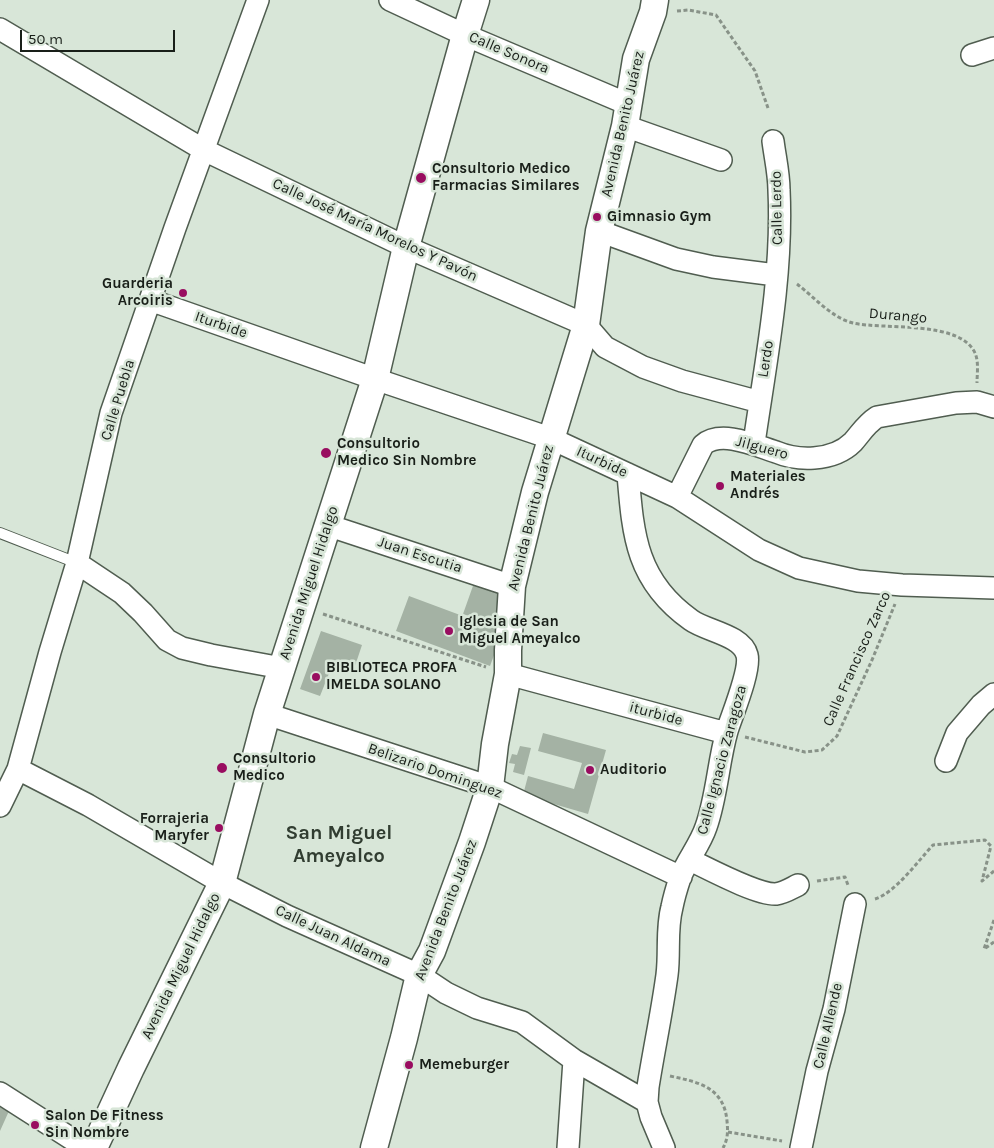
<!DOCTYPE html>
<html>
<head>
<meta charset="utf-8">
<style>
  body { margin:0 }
  #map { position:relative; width:994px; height:1148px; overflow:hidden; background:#d8e6d8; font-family:Karla,sans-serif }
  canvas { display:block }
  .scale { position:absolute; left:20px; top:30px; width:155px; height:22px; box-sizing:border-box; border:2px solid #191f19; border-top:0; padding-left:6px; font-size:15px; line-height:18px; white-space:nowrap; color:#191f19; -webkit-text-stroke:4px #d8e6d8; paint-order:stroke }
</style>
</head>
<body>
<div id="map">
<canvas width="994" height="1148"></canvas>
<div class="scale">50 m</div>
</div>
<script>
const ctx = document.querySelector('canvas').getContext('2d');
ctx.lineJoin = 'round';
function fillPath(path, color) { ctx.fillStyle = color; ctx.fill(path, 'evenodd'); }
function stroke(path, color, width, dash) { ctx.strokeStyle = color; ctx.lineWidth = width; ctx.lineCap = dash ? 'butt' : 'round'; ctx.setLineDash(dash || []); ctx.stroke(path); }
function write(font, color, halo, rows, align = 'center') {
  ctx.font = font + ' Karla,sans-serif'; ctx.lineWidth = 5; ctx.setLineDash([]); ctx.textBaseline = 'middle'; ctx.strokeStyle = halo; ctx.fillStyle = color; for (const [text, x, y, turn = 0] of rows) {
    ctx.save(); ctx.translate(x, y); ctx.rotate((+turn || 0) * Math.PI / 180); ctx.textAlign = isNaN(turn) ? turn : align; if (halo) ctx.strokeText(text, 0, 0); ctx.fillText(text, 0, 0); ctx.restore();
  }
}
fillPath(new Path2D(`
  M474 583 507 594 496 625 463 614Z
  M409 596 503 631 490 666 396 631Z
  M321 631 362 645 353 672 332 666 320 696 300 689Z
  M543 733 606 750 588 814 523 795 528 776 574 789 582 763 538 751Z
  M520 746 531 748 524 775 513 772 515 764 509 763 512 754 517 755Z
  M0 1095 13 1102 0 1131Z`), '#a4b2a4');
const service = new Path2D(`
  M0 533 77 563`);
const minor = new Path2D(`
  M390 0 465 35 630 105
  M0 29 204 150 406 247 586 325 605 347 643 367 682 381 760 402
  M972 55 994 48
  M625 126 721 160
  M599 231 676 259 713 267 776 275
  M150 300 375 379 550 438 677 497 759 550 799 568 858 581 902 585 994 588
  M754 443C766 360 783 275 779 190 779 174 775 157 773 141
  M628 474C633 535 636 581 691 620 706 631 742 635 747 655 751 670 732 715 727 731 718 763 717 796 706 827 700 845 687 860 680 878 677 887 674 897 672 907 666 929 670 952 667 975 662 1012 654 1049 648 1087L647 1102 651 1117 664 1148
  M677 497 703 445C721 429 757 446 776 452 788 457 801 459 814 458 828 457 843 452 853 442 861 433 866 424 877 417L956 403 977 402 994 407
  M327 525 512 586
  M77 563 122 593 143 613 167 640 182 648 211 655 282 668
  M508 674 726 733
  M267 714 490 787 681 877
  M946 761 957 733 981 705 994 694
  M18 769 88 805 222 883 287 916 419 975 446 993 477 1008 522 1022 574 1060 647 1102
  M0 806 18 769 50 652 77 563 111 413 175 228 258 0
  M690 860C709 869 757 895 776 894 784 893 790 889 798 885
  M0 1093 86 1148
  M568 1148 574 1060
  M801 1148 817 1071 834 1009 855 904`);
const tertiary = new Path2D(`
  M94 1148 131 1068 222 883 267 714 375 379 406 247 465 35 476 0
  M374 1148 404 1038 419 975 432 951 472 842 490 787 495 744 508 674V650L512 586 535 492 586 325 599 231 625 126 636 59 653 12 655 0`);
stroke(service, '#505d50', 12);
stroke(minor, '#505d50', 24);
stroke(tertiary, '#505d50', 29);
stroke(new Path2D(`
  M677 11 688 10 716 15 755 71 768 108
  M797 284C814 297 832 318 853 323 884 330 960 320 975 353 979 362 977 374 977 383
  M323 614 486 667
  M745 737 805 752 822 750 837 736 872 660 895 604
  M817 881 845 877 848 885
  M875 899C895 893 918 861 933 845L985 840 991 846 982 881 994 871
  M994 920 984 949 994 942
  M670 1076C698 1082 724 1087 727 1121 728 1131 728 1139 723 1148
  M728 1132 782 1141`), '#889288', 3, [4, 2.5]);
stroke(service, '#fff', 10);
stroke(minor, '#fff', 21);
stroke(tertiary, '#fff', 26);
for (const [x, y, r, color] of [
  [421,178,6,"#990d60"],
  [597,217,5,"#990d60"],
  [183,293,5,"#990d60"],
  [326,453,6,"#990d60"],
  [720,486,5,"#990d60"],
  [449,631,5,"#990d60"],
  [316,677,5,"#990d60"],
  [222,768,6,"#990d60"],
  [590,770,5,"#990d60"],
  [219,828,5,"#990d60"],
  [409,1065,5,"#990d60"],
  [35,1125,5,"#990d60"]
]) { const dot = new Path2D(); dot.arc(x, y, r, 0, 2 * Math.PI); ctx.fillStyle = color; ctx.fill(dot); stroke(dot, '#d8e6d8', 2); }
write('15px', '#191f19', '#d8e6d8', [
  ["Calle Sonora",509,53,23],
  ["Avenida Benito Juárez",623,124,-77],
  ["Calle Lerdo",777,208,-91],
  ["Calle José María Morelos Y Pavón",375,230,25],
  ["Durango",898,316,5],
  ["Iturbide",221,325,19],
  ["Lerdo",766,359,-81],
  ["Calle Puebla",118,400,-73],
  ["Jilguero",762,448,15],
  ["Iturbide",602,462,25],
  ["Avenida Benito Juárez",531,518,-76],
  ["Juan Escutia",420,555,18],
  ["Avenida Miguel Hidalgo",309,583,-72],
  ["Calle Francisco Zarco",857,659,-66],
  ["iturbide",656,714,15],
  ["Calle Ignacio Zaragoza",722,760,-75],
  ["Belizario Dominguez",435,771,19],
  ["Avenida Benito Juárez",446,910,-69],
  ["Calle Juan Aldama",333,936,25],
  ["Avenida Miguel Hidalgo",181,966,-64],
  ["Calle Allende",828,1026,-77]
]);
write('bold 15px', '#191f19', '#d8e6d8', [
  ["Consultorio Medico",432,169],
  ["Farmacias Similares",432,186],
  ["Gimnasio Gym",607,217],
  ["Guarderia",173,284,"right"],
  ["Arcoiris",173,301,"right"],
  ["Consultorio",337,444],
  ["Medico Sin Nombre",337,461],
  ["Materiales",730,477],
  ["Andrés",730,494],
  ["Iglesia de San",459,622],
  ["Miguel Ameyalco",459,639],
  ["BIBLIOTECA PROFA",326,668],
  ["IMELDA SOLANO",326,685],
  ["Consultorio",233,759],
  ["Medico",233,776],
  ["Auditorio",600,770],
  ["Forrajeria",209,819,"right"],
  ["Maryfer",209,836,"right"],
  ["Memeburger",419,1065],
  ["Salon De Fitness",45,1116],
  ["Sin Nombre",45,1133]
], 'left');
write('bold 20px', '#313d31', '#d8e6d8', [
  ["San Miguel",339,833],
  ["Ameyalco",339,856]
]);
</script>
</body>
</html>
